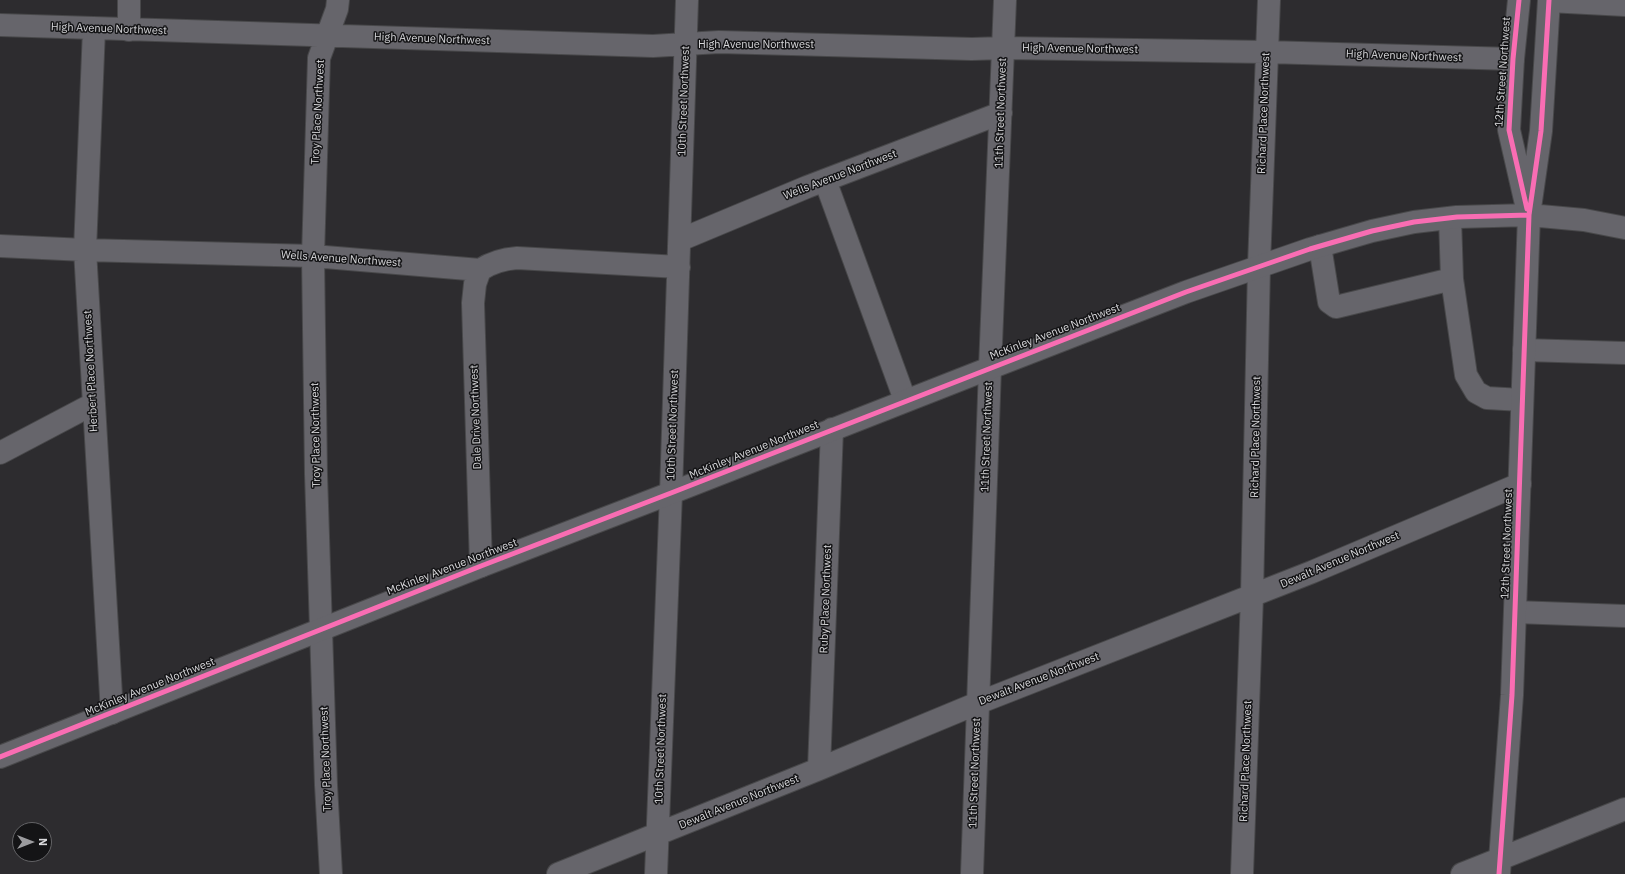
<!DOCTYPE html>
<html>
<head>
<meta charset="utf-8">
<style>
  body { margin:0 }
  #map { position:relative; width:1625px; height:874px; overflow:hidden; background:#2d2c2f; font-family:"IBM Plex Sans",sans-serif }
  canvas { display:block }
  .north { position:absolute; left:12px; top:822px; width:40px; height:40px; box-sizing:border-box; background:#141416; border:1px solid #626265; border-radius:50%; rotate:90deg; font-size:11px; font-weight:700; line-height:16px; text-align:center; color:#d8d8db }
  .north::after { content:''; display:block; margin:auto; width:14px; height:18px; background:#9c9c9f; clip-path:polygon(50% 0,100% 100%,50% 72%,0 100%) }
</style>
</head>
<body>
<div id="map">
<canvas width="1625" height="874"></canvas>
<div class="north">N</div>
</div>
<script>
const ctx = document.querySelector('canvas').getContext('2d');
ctx.lineJoin = 'round';
function stroke(path, color, width, dash) { ctx.strokeStyle = color; ctx.lineWidth = width; ctx.lineCap = dash ? 'butt' : 'round'; ctx.setLineDash(dash || []); ctx.stroke(path); }
function write(font, color, halo, rows, align = 'center') {
  ctx.font = font + ' "IBM Plex Sans",sans-serif'; ctx.lineWidth = 3; ctx.setLineDash([]); ctx.textBaseline = 'middle'; ctx.strokeStyle = halo; ctx.fillStyle = color; for (const [text, x, y, turn = 0] of rows) {
    ctx.save(); ctx.translate(x, y); ctx.rotate((+turn || 0) * Math.PI / 180); ctx.textAlign = isNaN(turn) ? turn : align; if (halo) ctx.strokeText(text, 0, 0); ctx.fillText(text, 0, 0); ctx.restore();
  }
}
const minor = new Path2D(`
  M1549 1 1625 5
  M0 25 653 46 719 42 972 49 1004 48 1267 52 1513 59
  M94 29 85 250 112 713
  M129 30V0
  M825 180 905 400
  M680 240 807 187 1001 113
  M0 246 85 250 313 256 480 270C492 262 503 259 517 258L679 267
  M1320 246 1329 302 1336 307 1452 279 1450 218
  M480 270 475 284 473 303 481 566
  M1452 279 1466 375 1476 392 1487 398 1522 400
  M1524 350 1625 353
  M0 453 93 404
  M1515 612 1625 616
  M819 769 832 429
  M331 874 326 785 316 474 313 256 319 58 337 9 338 0
  M558 874 819 769 978 703 1312 572 1520 484
  M656 874 671 493 687 0
  M972 874 990 368 1005 0
  M1242 874 1252 596 1259 266 1269 0`);
const major = new Path2D(`
  M1519 0 1513 59 1509 130 1526 204
  M0 757 481 566 671 493 990 368 1186 292 1310 249 1372 231 1414 222 1457 217 1529 215 1584 220 1625 228
  M1462 874 1625 809
  M1499 874 1512 695 1529 215 1541 131 1549 0`);
stroke(minor, '#48484a', 24);
stroke(major, '#48484a', 24);
stroke(minor, '#66656b', 22);
stroke(major, '#66656b', 22);
stroke(new Path2D(`
  M1519 0 1513 59 1509 130 1527 209
  M0 757 481 566 671 493 1186 292 1310 249 1372 231 1414 222 1457 217 1529 215
  M1499 874 1512 695 1529 215 1541 131 1549 0`), '#f96db3', 5);
write('11px', '#d8d8db', '#141416', [
  ["High Avenue Northwest",109,29,2],
  ["High Avenue Northwest",432,39,2],
  ["High Avenue Northwest",756,45],
  ["High Avenue Northwest",1080,49,1],
  ["High Avenue Northwest",1404,56,2],
  ["12th Street Northwest",1503,72,-86],
  ["10th Street Northwest",684,101,-88],
  ["Troy Place Northwest",318,112,-87],
  ["11th Street Northwest",1001,113,-88],
  ["Richard Place Northwest",1264,113,-88],
  ["Wells Avenue Northwest",840,175,-21],
  ["Wells Avenue Northwest",341,259,4],
  ["McKinley Avenue Northwest",1055,332,-21],
  ["Herbert Place Northwest",91,371,-93],
  ["Dale Drive Northwest",476,417,-92],
  ["10th Street Northwest",673,425,-88],
  ["Troy Place Northwest",316,435,-91],
  ["11th Street Northwest",987,437,-88],
  ["Richard Place Northwest",1256,437,-89],
  ["McKinley Avenue Northwest",754,450,-22],
  ["12th Street Northwest",1507,544,-88],
  ["Dewalt Avenue Northwest",1340,560,-23],
  ["McKinley Avenue Northwest",452,567,-21],
  ["Ruby Place Northwest",826,599,-88],
  ["Dewalt Avenue Northwest",1039,679,-21],
  ["McKinley Avenue Northwest",150,687,-22],
  ["10th Street Northwest",661,749,-88],
  ["Troy Place Northwest",326,759,-92],
  ["Richard Place Northwest",1246,761,-88],
  ["11th Street Northwest",975,773,-88],
  ["Dewalt Avenue Northwest",739,802,-22]
]);
</script>
</body>
</html>
